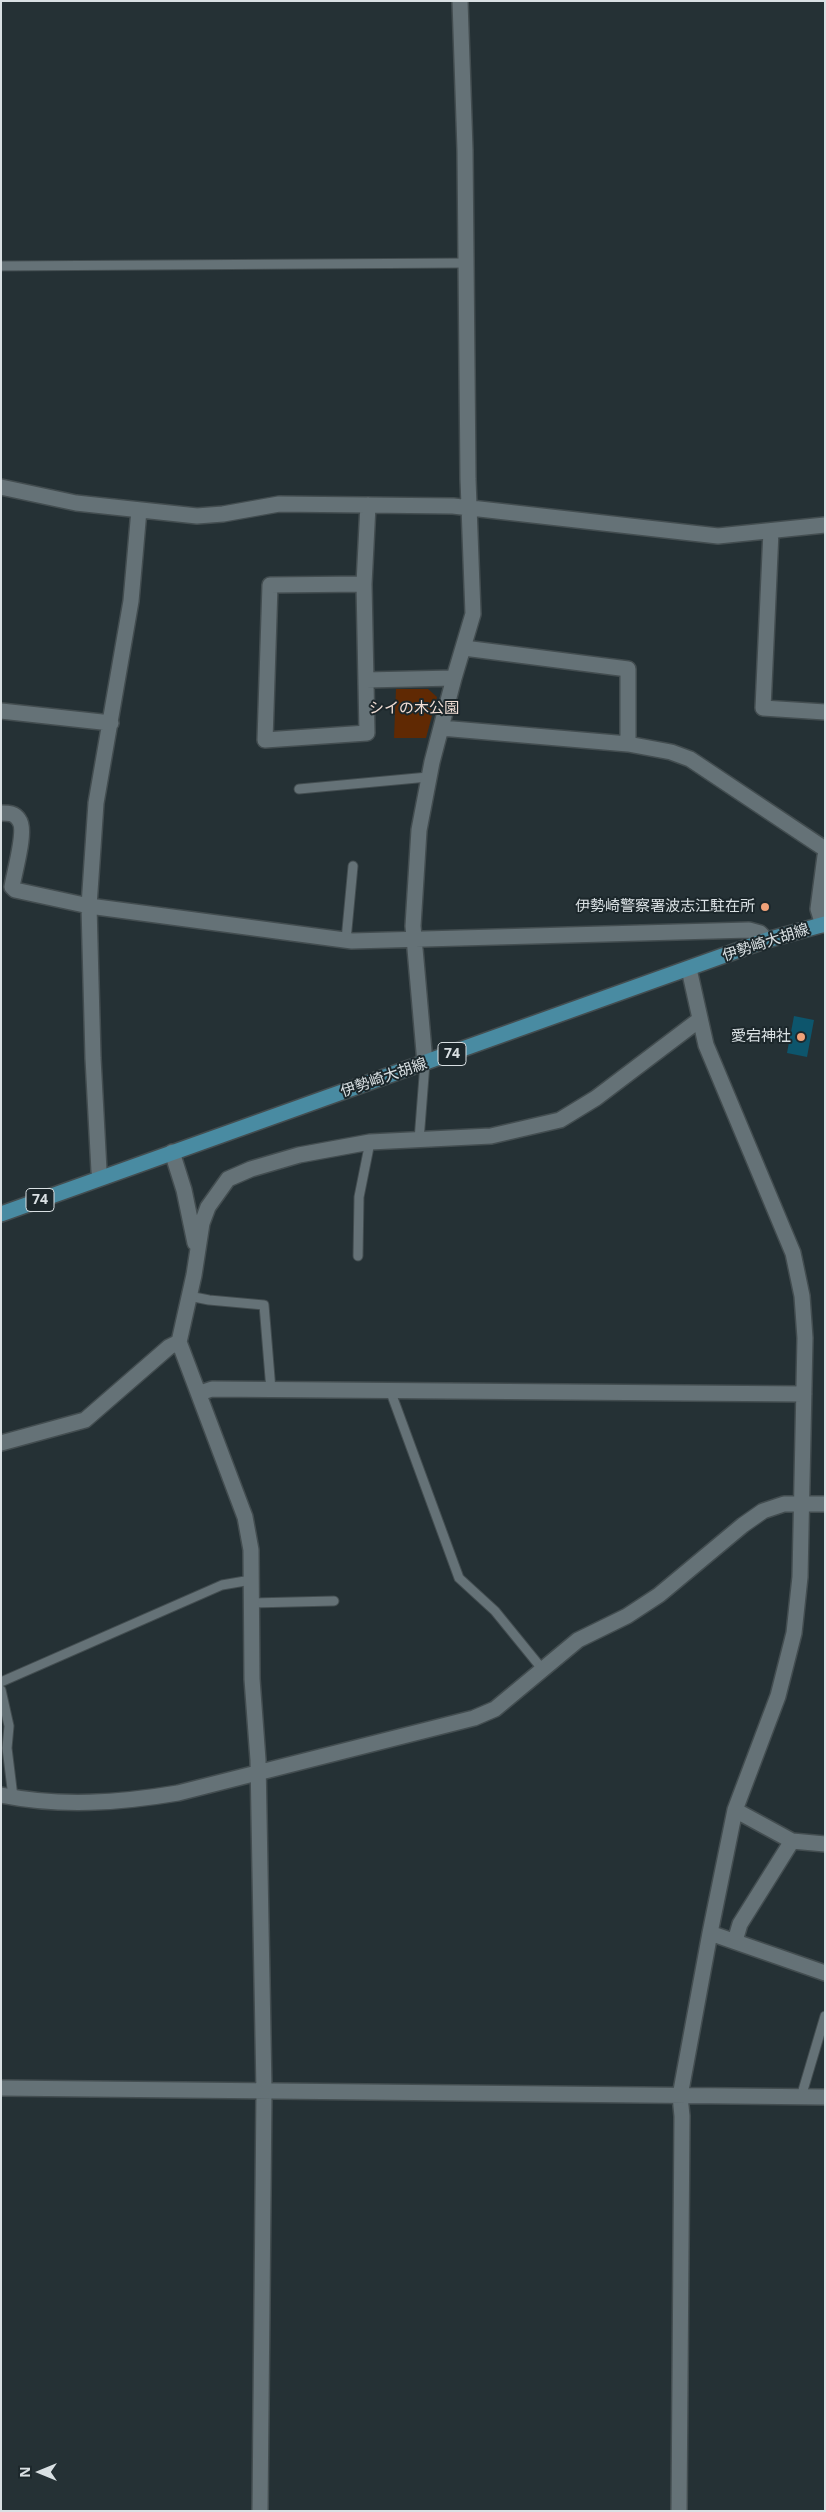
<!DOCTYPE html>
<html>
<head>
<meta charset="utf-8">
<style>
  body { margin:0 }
  #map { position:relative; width:826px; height:2512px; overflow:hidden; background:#253135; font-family:"Open Sans",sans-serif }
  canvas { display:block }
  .frame { position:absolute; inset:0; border:2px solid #d9e0e3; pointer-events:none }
  .north { position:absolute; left:15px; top:2447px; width:50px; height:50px; -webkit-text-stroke:4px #1c272b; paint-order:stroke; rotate:270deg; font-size:14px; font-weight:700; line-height:20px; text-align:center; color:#d9e0e3 }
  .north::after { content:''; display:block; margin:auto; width:18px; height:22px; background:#d9e0e3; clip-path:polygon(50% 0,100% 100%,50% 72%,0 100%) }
</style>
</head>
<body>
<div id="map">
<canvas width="826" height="2512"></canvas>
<div class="frame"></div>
<div class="north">N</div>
</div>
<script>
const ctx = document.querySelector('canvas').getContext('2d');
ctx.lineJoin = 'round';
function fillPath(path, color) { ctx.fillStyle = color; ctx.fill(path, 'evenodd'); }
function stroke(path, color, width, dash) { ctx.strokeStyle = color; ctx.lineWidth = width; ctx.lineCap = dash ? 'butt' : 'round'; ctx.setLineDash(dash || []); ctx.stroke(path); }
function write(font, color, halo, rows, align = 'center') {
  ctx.font = font + ' "Open Sans","Noto Sans JP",sans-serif'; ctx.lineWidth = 4; ctx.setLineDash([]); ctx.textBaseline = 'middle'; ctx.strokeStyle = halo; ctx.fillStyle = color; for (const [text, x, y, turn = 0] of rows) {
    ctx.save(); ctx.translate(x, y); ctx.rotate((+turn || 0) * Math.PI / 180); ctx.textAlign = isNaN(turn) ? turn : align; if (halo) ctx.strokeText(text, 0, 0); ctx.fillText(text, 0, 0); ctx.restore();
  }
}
fillPath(new Path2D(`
  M396 689H428L437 697 426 738H394Z`), '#602903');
fillPath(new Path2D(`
  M794 1016 814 1020 807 1057 787 1053Z`), '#0d556c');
const service = new Path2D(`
  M1 266 465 263
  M299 789 428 777
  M346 940 353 866
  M419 1140 425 1063
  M358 1256 359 1197 370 1142
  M189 1296 209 1300 264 1305 271 1390
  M390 1390 459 1578 495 1611 543 1670
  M252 1603 334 1601
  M1 1682 222 1585 251 1580
  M1 1690 9 1726 7 1748 13 1797
  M801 2097 825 2016`);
const minor = new Path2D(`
  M1 487 76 503 197 516 223 514 279 504 453 506 718 536 825 525
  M771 531 763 708 825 712
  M364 584 270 585 265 740 367 733 364 584 368 505
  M464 648 628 669V744
  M366 680 454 678
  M1 711 111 723
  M441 728 628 744 671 752 690 759 825 849
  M1 813C9 813 15 813 19 820 27 830 14 873 12 887L15 890 89 906 352 941 749 930 760 933 767 940
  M823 925 818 909 825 856
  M425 1063 413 926 419 830 432 762 454 678 473 614 468 479 465 150 460 1
  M172 1152 184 1190 195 1243
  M101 1177 99 1171 93 1058 89 906 96 803 131 601 139 510
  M200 1393 212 1389 804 1394
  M1 1443 85 1420 169 1347 179 1342
  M1 1795C60 1807 119 1803 178 1793L474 1718 495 1709 578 1640 627 1616 659 1595 743 1525 763 1511 784 1504H825
  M735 1810 792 1841 825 1844
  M710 1933 825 1973
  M735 1941 740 1924 792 1841
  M1 2088 825 2097
  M260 2511 264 2091 258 1760 252 1679 251 1550 245 1517 179 1342 194 1275 202 1223 208 1207 228 1179 251 1169 299 1155 370 1142 491 1136 560 1120 596 1098 699 1020
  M679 2511 682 2116 680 2096 710 1933 735 1810 778 1696 794 1633 800 1577 805 1338 802 1296 793 1253 706 1045 689 969`);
const primary = new Path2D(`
  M1 1214 767 940 825 924`);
stroke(service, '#434d50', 11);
stroke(minor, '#434d50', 18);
stroke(primary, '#434d50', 18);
stroke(service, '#657277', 9);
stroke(minor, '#657277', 15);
stroke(primary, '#498ba2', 15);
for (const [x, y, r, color] of [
  [765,907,5,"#f0a279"],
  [801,1037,5,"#f0a279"]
]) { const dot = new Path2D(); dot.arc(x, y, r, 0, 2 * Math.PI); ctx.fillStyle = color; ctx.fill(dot); stroke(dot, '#1c272b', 2); }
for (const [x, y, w] of [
  [452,1054,28],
  [40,1200,28]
]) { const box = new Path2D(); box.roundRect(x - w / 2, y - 11.5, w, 23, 4); ctx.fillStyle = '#1c272b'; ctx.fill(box); stroke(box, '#d9e0e3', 1); }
write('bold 14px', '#d9e0e3', null, [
  ["74",452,1054],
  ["74",40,1200]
]);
write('15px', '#f2dfd6', '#1c272b', [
  ["シイの木公園",414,709]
]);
write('15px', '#d9e0e3', '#1c272b', [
  ["伊勢崎警察署波志江駐在所",755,907],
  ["愛宕神社",791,1037]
], 'right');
write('15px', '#d9e0e3', '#1c272b', [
  ["伊勢崎大胡線",766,943,-18],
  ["伊勢崎大胡線",384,1078,-19]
]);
</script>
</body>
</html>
